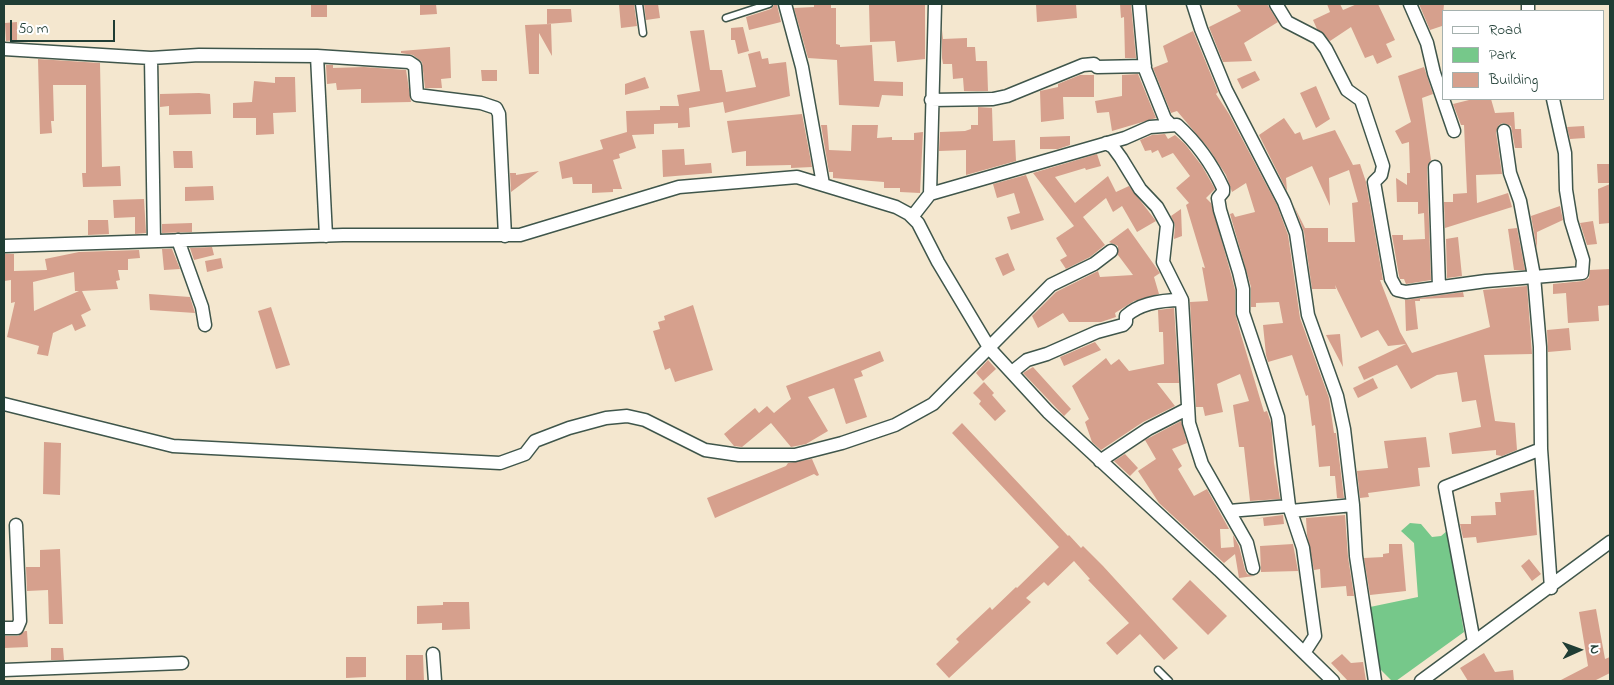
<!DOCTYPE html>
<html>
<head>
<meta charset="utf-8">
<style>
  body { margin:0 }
  #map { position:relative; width:1614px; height:685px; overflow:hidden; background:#f4e7cf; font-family:"Indie Flower",sans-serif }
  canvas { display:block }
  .frame { position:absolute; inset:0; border:5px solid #1f3d34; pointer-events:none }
  .legend { position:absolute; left:1442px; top:10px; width:162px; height:90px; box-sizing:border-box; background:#fff; border:1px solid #a5b1ae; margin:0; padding:6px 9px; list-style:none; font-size:15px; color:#1f3d34 }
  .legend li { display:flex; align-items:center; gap:10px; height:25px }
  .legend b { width:25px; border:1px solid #a5b1ae }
  .north { position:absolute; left:1554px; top:625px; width:50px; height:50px; -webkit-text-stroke:4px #fff; paint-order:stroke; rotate:88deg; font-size:14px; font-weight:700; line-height:20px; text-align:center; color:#1f3d34 }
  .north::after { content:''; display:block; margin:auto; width:18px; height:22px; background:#1f3d34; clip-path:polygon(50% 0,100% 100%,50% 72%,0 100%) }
  .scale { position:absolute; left:10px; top:20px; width:105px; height:22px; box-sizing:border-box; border:2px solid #1f3d34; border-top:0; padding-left:6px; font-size:15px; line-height:18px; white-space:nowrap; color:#1f3d34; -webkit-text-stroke:4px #fff; paint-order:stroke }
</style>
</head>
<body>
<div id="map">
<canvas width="1614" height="685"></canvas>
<div class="frame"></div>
<ul class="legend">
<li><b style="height:6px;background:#fff"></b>Road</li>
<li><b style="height:14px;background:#76c88a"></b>Park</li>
<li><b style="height:14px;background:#d6a08d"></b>Building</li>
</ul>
<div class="north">N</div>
<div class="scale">50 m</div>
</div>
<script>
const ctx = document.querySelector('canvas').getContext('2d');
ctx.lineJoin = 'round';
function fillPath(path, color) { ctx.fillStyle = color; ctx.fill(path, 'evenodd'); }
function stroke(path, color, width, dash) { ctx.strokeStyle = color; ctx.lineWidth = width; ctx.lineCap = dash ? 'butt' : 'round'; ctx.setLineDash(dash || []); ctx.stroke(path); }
fillPath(new Path2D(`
  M1410 523 1421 524 1432 537 1441 536 1447 531 1464 632 1396 681H1392L1379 668 1370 607 1418 597 1414 543 1401 531Z`), '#76c88a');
fillPath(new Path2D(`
  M420 4H436L437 14 420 15Z
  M619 4H634L637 26 621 28Z
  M644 4H658L660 18 646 20Z
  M814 4H831V8H836V44L840 45V47L872 45 874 81 903 82V96L882 95 879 107 839 105 837 60 808 58 794 8 814 7Z
  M869 4H925V59L897 62 895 41 870 42Z
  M1036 4H1076L1077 18 1037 22Z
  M1120 4H1131L1136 58H1125L1124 17 1121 18Z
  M1236 4H1267L1278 22 1244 43 1252 61 1223 62 1209 27 1241 11Z
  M1327 4H1340L1343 10 1357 4H1378L1395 40 1386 44 1392 57 1377 64 1373 55 1365 58 1351 27 1330 41 1317 29 1313 20 1330 12Z
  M1419 4H1444L1442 26 1430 30Z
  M311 5H327V17H311Z
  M774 5H777L781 22 749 30 746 17 771 9Z
  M547 9H571L572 22 547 24Z
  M17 22V40L6 41 5 23Z
  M551 24 552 56 539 33V74H529L525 25Z
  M743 27 749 51 738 54 735 40H731V28Z
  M704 30 710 70H722L726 92 756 87 748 54 760 51 762 59 768 58 769 64 786 62 790 96 725 113 723 102 689 108 690 127 678 128V123L654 124V134L632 135 636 148 619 154 620 158 613 160 622 189H613V192L592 193V184H573L572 177 562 179 559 162 603 149 600 140 627 132 626 111 660 110V106H679L677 95 700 91 690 31Z
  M942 30 943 39 967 38V47H975L976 61H987L988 91H964L963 78 953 79 952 64H943L942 58Z
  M1193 31 1218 92 1216 94 1229 114 1277 205 1288 235 1300 318 1329 398 1334 433H1336L1344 498H1337L1335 476H1330V466L1319 467 1315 425 1312 426 1308 395 1306 396 1292 355 1268 362 1266 355 1263 325 1283 323 1279 302 1256 303V307H1251V287L1230 214 1233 213 1235 217 1255 212 1246 183 1232 192 1226 175 1209 149 1177 111 1171 113 1153 68 1168 62 1163 46Z
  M450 47 451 78 441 79 442 88H425L422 62 413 55 401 53V51Z
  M38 59 100 63 102 167 120 166 121 186 83 187 82 173H86V85H53L54 121H51L52 133 40 134Z
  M326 65H333V68L364 67 406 70 411 102 361 103V89L337 90 336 83 327 84Z
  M1424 67 1433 94 1422 98 1431 160 1427 167 1431 280 1406 284 1404 279H1400L1399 276 1392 235H1403V240L1425 239 1424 213 1418 214V202H1397L1396 178 1407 185V173H1410L1409 142 1402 144 1395 131 1411 122 1398 76Z
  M481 70H497V81H482Z
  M1255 71 1260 80 1242 89 1237 79Z
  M1138 74 1156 118 1112 131 1109 112 1097 113 1095 101 1122 96V75Z
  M1080 75H1094V97H1063L1064 119 1041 122 1040 91 1058 87V84Z
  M275 77H295L296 112 273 113 274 134 256 135V118H233V103L252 102 254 81 275 83Z
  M645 77 649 88 625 95V84Z
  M1316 86 1330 119 1316 128 1300 93Z
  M199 93 210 94 211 114 169 115V106L160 107V94Z
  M1473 99H1491L1495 113 1514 112 1515 129H1521L1522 148H1515L1511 126 1503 123 1499 125 1496 132 1502 174 1476 175 1477 203 1508 193 1512 207 1445 228 1444 202H1453V194L1467 193 1464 125H1461L1453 104Z
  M978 107 992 108 993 141 1015 140 1016 161 966 175V150L939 151 940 132 965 131 971 129V125H978Z
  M802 114 812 167 791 168V165L746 166V151L732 153 727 121Z
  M1284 118 1295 134 1300 132 1303 140 1335 130 1353 165 1360 164 1366 182 1383 280H1380L1400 332 1412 353 1490 327 1483 290 1527 286 1532 354 1484 355 1495 421 1515 423 1517 450 1502 456 1496 455V450L1452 454 1449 433 1481 427 1476 400 1462 402 1457 372 1437 375 1411 389 1397 365 1364 380 1358 367 1406 344 1388 346 1378 330 1361 338 1335 285 1336 289H1312L1304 232 1294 206 1305 228H1328V242H1355L1352 203 1358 202 1349 170 1329 178 1330 206 1312 166 1286 178 1287 191 1259 135Z
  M821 125H827L829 150 851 151 852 125H878L877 138 892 137V140H914V133L923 132 920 193 900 192V188H884V182L833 178V172H829Z
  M1584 126 1585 138 1570 139 1567 127Z
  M1165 134 1168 139 1175 135 1185 144 1202 166 1215 189 1206 198 1211 203 1231 274 1235 290V313L1241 335 1264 412 1267 411 1271 423 1274 463 1280 499 1250 501 1244 447H1239L1233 405 1249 401 1240 374 1217 384 1223 412 1205 416 1203 407H1196L1190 302 1208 301 1202 267 1205 268 1186 205 1189 203 1176 188 1190 176 1173 153 1162 158 1158 150 1152 153 1151 150 1145 151 1140 140 1152 135Z
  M1070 136V145L1058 149H1040V137Z
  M684 149 685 165 711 163 712 173 663 177 662 150Z
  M173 151H192L193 168H174Z
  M1097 154 1101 166 1086 170 1085 168 1055 177 1075 203 1108 176 1116 192 1129 186 1156 221 1137 232 1122 206 1113 212 1106 198 1083 217 1105 245 1090 257 1066 269 1060 260 1067 256 1056 238 1074 226 1033 173Z
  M1597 164H1610V183H1598Z
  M539 171 511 192 510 173H516V175Z
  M1026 175 1044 220 1011 230 1007 217 1020 213 1014 193 997 198 993 184Z
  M1610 184V223L1599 224 1598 189Z
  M213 186 214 200 185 201V187Z
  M144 199 146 233 135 234V217L114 218 113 200Z
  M1560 206 1563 220 1537 232V249L1531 216Z
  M1181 209 1182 236 1174 239 1175 225 1171 216Z
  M88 220H108L109 234 88 235Z
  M1593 221 1597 244 1587 245 1580 223Z
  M192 223V232L162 233V224Z
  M1128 228 1160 273 1154 277 1159 294 1134 301 1115 313 1116 317 1101 322H1069L1063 313 1038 328 1032 316 1056 292 1098 271 1100 277 1133 275 1118 255V246L1109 242Z
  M1517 228 1525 270H1514L1508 229Z
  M1458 237 1462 276 1447 278 1446 239Z
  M212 247 214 255 194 260 190 248Z
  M162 249H172L180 269 164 270Z
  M139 250 140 258 128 259V270H118L120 280 116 281 118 289 82 291 91 310 81 315 86 326 75 331 72 324 53 333 48 356 37 354 39 346 7 337 15 302 11 303V280L4 281V254H14V271L47 270 45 259 79 252ZM74 272 75 291H79L34 311 33 282Z
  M1008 253 1015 270 1003 276 995 258Z
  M221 258 223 268 207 272 205 261Z
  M1610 269V305L1598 306 1599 321 1568 323 1566 293 1553 294V284L1583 281 1589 278 1590 270Z
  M1463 292 1464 297 1420 299V301H1415L1418 329 1406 331 1405 300Z
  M149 294 190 297 195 313 150 310Z
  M693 305 713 370 675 382 670 368 665 370 653 331 660 329 658 322 665 320 664 316Z
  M271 307 290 365 276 369 258 311Z
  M1174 308 1179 383H1157L1175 406 1143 422 1101 450 1092 442 1085 422 1089 419 1072 386 1106 358 1111 365 1119 359 1129 371 1164 364 1163 332H1159L1158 310Z
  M1569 328 1571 350 1548 352 1547 330Z
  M1340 334 1343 367 1326 335Z
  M1095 342 1101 350 1064 366 1060 357Z
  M880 351 884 361 861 371 863 376 854 379 867 417 846 424 834 388 808 397 828 431 806 444 791 447 771 423 742 447 734 446 724 434 755 408 759 413 767 406 774 413 791 399 786 386Z
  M988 360 996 369 983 381 976 373Z
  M1033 367 1071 409 1064 416 1023 373Z
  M1373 378 1378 388 1358 398 1353 388Z
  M984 382 994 393 992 395 1006 411 995 421 979 404 981 401 973 393Z
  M1181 421 1187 443 1172 449 1182 466 1178 469 1194 496 1207 489 1229 529H1220L1221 548 1234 547 1233 535 1239 546 1245 570 1247 574 1254 576 1239 578 1235 554 1224 563 1159 503 1138 471 1156 459 1145 440Z
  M962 423 1068 536 1069 535 1081 548 1083 546 1103 566 1178 648 1164 660 1140 634 1117 655 1106 643 1129 623 1088 580 1090 579 1074 561 1048 586 1044 582 1026 598 1031 602 949 678 936 664 959 642 956 639 990 607 992 610 1016 587 1017 588 1059 547 952 433Z
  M1426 437 1430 467 1418 468 1420 486 1368 493 1369 497 1360 498 1357 471 1388 468 1384 441Z
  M44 442 61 443 60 495 43 494Z
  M1125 454 1138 468 1130 476 1114 461Z
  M812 459 819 475 817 476 814 474 715 518 707 498 786 466 788 463Z
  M1534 490 1537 535 1477 543 1476 537 1463 538 1460 524H1471V516L1496 515 1495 502H1501L1500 493Z
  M1283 515 1284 524 1264 526 1263 518 1252 519Z
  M1345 515 1348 557 1354 596H1347L1346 586 1321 588 1320 569 1314 570 1307 535 1306 518Z
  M1293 544 1298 571 1261 572 1260 546Z
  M1389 544H1402L1406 591 1370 595 1364 558 1383 557V554L1389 553Z
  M60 549 63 624H49L48 590 27 591 26 567H40V550Z
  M1529 559 1541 574 1532 581 1521 566Z
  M1190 580 1227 616 1208 635 1172 599Z
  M443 602H469L470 629 442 630V623L417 624V606L443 605Z
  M1596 609 1605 659 1610 657V673L1594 681H1559L1588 666 1579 612Z
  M25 631H27L28 647 4 648V636H18Z
  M51 648H63L64 660H51Z
  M1484 653 1495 672 1513 670 1514 681H1468L1460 668Z
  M1342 654 1351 663 1363 662 1366 681H1348L1331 663Z
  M406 655H423L424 681H406Z
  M346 657H366V677L346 678Z`), '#d6a08d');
const lane = new Path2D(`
  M639 4 643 33
  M726 18 769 4
  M1158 670 1169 681`);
const street = new Path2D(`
  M785 4 802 67 823 184
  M1139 4 1145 69 1165 119 1170 124
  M1193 4 1201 29 1226 90 1284 202 1296 233 1308 315 1337 396 1344 429 1353 505 1356 556 1375 681
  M1276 4 1287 22 1318 38 1326 49 1347 90 1361 100 1383 166 1381 175 1374 182 1391 279 1397 290 1406 292 1486 281 1582 273 1583 260 1571 221 1566 190 1565 153 1553 99
  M1410 4 1427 43 1434 73 1454 131
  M1528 4V11
  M4 49 151 58 199 55 317 56
  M151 58 154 241
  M931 100 993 99 1007 96 1083 65 1094 64 1097 67 1145 66
  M1504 131 1510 173 1520 201 1534 276 1540 347 1541 449 1551 588
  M1106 143 1113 147 1121 158 1140 189 1157 207 1167 225 1163 262 1182 300 1189 423 1202 464 1247 543 1253 568
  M1435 167 1439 287
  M930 194 935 4
  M912 217 930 194 1125 138 1150 127 1177 125C1196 142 1212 164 1223 188V192L1218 198 1220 210 1239 272 1243 289V313L1278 417 1289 506 1303 548 1315 636 1304 653
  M326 236 317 56 409 62 415 66 417 95 481 103 496 108 499 114 505 236
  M178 240 202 307 205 325
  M4 246 343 235H520L679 187 797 177 896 207 909 214 918 223 938 262 990 349 1048 412 1219 570 1333 681
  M1012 372 1027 360 1047 354 1097 332 1123 325 1126 322V316C1140 303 1163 300 1182 300
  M4 404 173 446 500 463 525 454 535 441 569 428 606 418 627 416 645 420 705 450 739 455H795L842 443 895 425 933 404 1051 285 1094 264 1111 251
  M1100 461 1148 429 1187 409
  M1229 511 1289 506
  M1291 511 1353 505
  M4 628H17L20 621 16 525
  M1474 642 1445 487 1541 449
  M433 654 435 681
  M4 670 182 663
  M1421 681 1610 542`);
stroke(lane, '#3f564b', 9);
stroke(street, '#3f564b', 15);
stroke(lane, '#fff', 6);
stroke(street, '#fff', 12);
</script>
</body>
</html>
